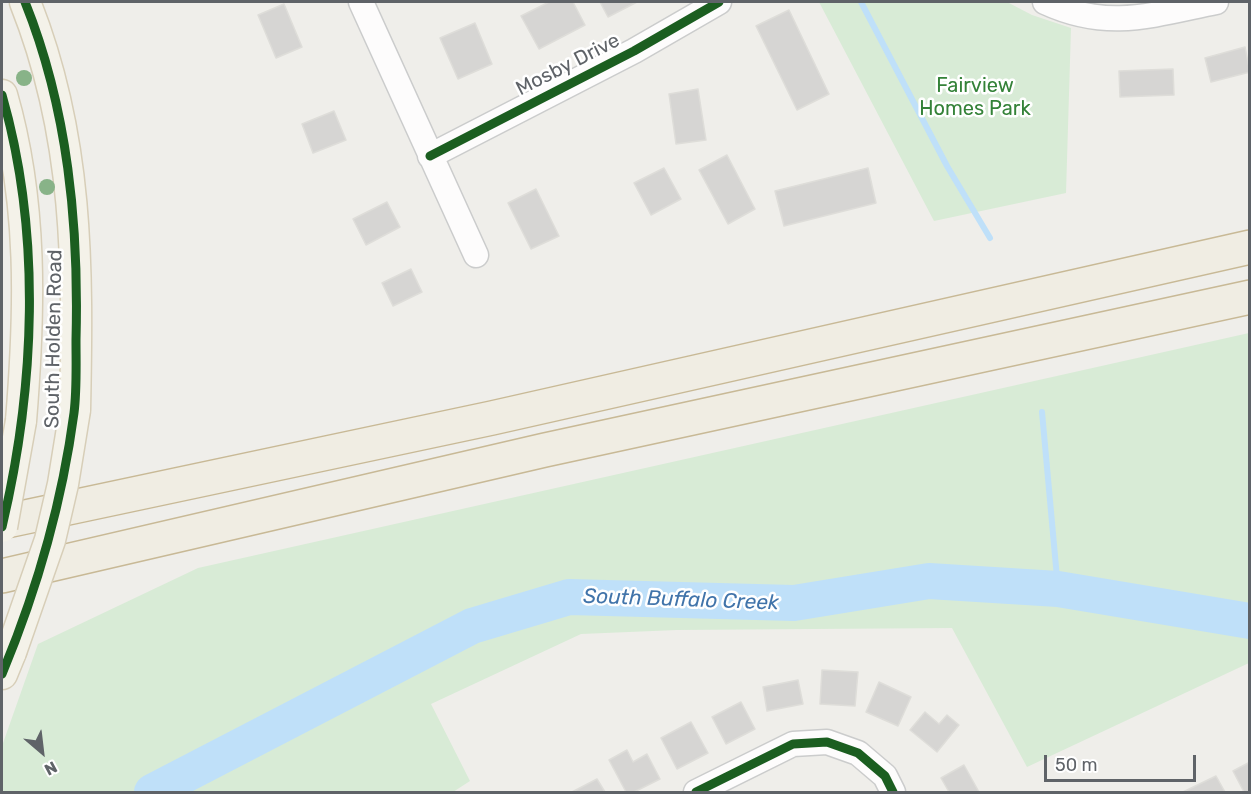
<!DOCTYPE html>
<html>
<head>
<meta charset="utf-8">
<style>
  body { margin:0 }
  #map { position:relative; width:1251px; height:794px; overflow:hidden; background:#efeeea; font-family:Rubik,sans-serif }
  canvas { display:block }
  .frame { position:absolute; inset:0; border:3px solid #5f6368; pointer-events:none }
  .north { position:absolute; left:12px; top:722px; width:60px; height:60px; -webkit-text-stroke:4px #fff; paint-order:stroke; rotate:152deg; font-size:16px; font-weight:700; line-height:24px; text-align:center; color:#5f6368 }
  .north::after { content:''; display:block; margin:auto; width:21px; height:27px; background:#5f6368; clip-path:polygon(50% 0,100% 100%,50% 72%,0 100%) }
  .scale { position:absolute; left:1044px; top:755px; width:152px; height:27px; box-sizing:border-box; border:3px solid #5f6368; border-top:0; padding-left:8px; font-size:18px; line-height:21px; white-space:nowrap; color:#5f6368; -webkit-text-stroke:4px #fff; paint-order:stroke }
</style>
</head>
<body>
<div id="map">
<canvas width="1251" height="794"></canvas>
<div class="frame"></div>
<div class="north">N</div>
<div class="scale">50 m</div>
</div>
<script>
const ctx = document.querySelector('canvas').getContext('2d');
ctx.lineJoin = 'round';
function fillPath(path, color) { ctx.fillStyle = color; ctx.fill(path, 'evenodd'); }
function stroke(path, color, width, dash) { ctx.strokeStyle = color; ctx.lineWidth = width; ctx.lineCap = dash ? 'butt' : 'round'; ctx.setLineDash(dash || []); ctx.stroke(path); }
function write(font, color, halo, rows, align = 'center') {
  ctx.font = font + ' Rubik,sans-serif'; ctx.lineWidth = 5; ctx.setLineDash([]); ctx.textBaseline = 'middle'; ctx.strokeStyle = halo; ctx.fillStyle = color; for (const [text, x, y, turn = 0] of rows) {
    ctx.save(); ctx.translate(x, y); ctx.rotate((+turn || 0) * Math.PI / 180); ctx.textAlign = isNaN(turn) ? turn : align; if (halo) ctx.strokeText(text, 0, 0); ctx.fillText(text, 0, 0); ctx.restore();
  }
}
fillPath(new Path2D(`
  M819 2H1007L1032 15 1071 28 1066 193 934 221Z
  M1249 333V663L1027 767 952 628 677 630 581 634 431 704 470 781 453 792H2V746L38 644 198 568Z`), '#d8ebd6');
stroke(new Path2D(`
  M861 2 947 166 990 238
  M1042 412 1058 589`), '#bfe0f9', 6);
stroke(new Path2D(`
  M152 792 472 626 569 597 794 603 929 581 1058 589 1250 621`), '#bfe0f9', 36);
const building = new Path2D(`
  M549 2H573L585 25 539 49 521 16Z
  M600 2H637L608 17Z
  M284 4 302 47 276 58 258 15Z
  M789 10 829 94 797 110 756 26Z
  M475 23 492 64 458 79 440 38Z
  M1245 47 1250 72 1211 82 1205 58Z
  M1173 69 1174 95 1120 97 1119 71Z
  M698 89 706 140 676 144 669 94Z
  M334 111 346 140 313 153 302 124Z
  M727 155 755 209 728 224 699 170Z
  M664 168 681 199 651 215 634 183Z
  M868 168 876 203 784 226 775 191Z
  M536 189 559 236 531 249 508 203Z
  M387 202 400 227 366 245 353 219Z
  M411 269 422 292 393 306 382 283Z
  M822 670 858 672 855 706 820 704Z
  M798 680 803 704 767 711 763 687Z
  M879 682 911 697 898 726 866 712Z
  M741 702 755 729 726 744 712 717Z
  M925 712 939 724 947 715 959 725 937 752 910 730Z
  M691 722 708 753 677 769 661 738Z
  M627 750 633 762 647 754 660 779 634 792H626L609 760Z
  M1250 762V792H1244L1233 771Z
  M964 765 979 792H949L941 778Z
  M1216 776 1225 792H1183Z
  M597 779 605 792H572Z`);
fillPath(building, '#d6d5d3');
stroke(building, '#deddd9', 1.5);
const minor = new Path2D(`
  M361 2 476 255
  M1045 2C1108 31 1152 15 1216 2
  M430 156 634 51 719 2
  M696 792 793 744 827 742 858 753 885 776 893 792`);
const major = new Path2D(`
  M25 2C79 137 78 267 75 410
  M2 95C33 202 30 311 21 421
  M2 674 11 652`);
const highway = new Path2D(`
  M2 522 492 418 1250 247
  M2 576 545 450 1250 297`);
stroke(minor, '#cbcccc', 27);
stroke(major, '#d7ceb8', 33);
stroke(highway, '#c8b996', 36);
stroke(minor, '#fdfcfc', 24);
stroke(major, '#f4f2e9', 30);
stroke(highway, '#f0ede3', 33);
const majorBridge = new Path2D(`
  M2 527 21 421
  M11 652 50 540 63 484 75 410`);
stroke(majorBridge, '#d7ceb8', 33, []);
stroke(majorBridge, '#f4f2e9', 30);
stroke(new Path2D(`
  M2 95C42 234 35 388 2 527
  M430 156 634 51 719 2
  M2 674C37 590 62 503 74 413 77 389 76 364 76 340 79 225 68 109 25 2
  M696 792 793 744 827 742 858 753 885 776 893 792`), '#1b5e20', 9);
ctx.fillStyle = '#88b388';
for (const [x, y] of [
  [24,78],
  [47,187]
]) { ctx.beginPath(); ctx.arc(x, y, 8, 0, 2 * Math.PI); ctx.fill(); }
write('20px', '#5f6368', '#fff', [
  ["Mosby Drive",568,65,-27],
  ["South Holden Road",54,339,-89]
]);
write('20px', '#348238', '#fff', [
  ["Fairview",975,86],
  ["Homes Park",975,109]
]);
write('italic 21px', '#4174aa', '#fff', [
  ["South Buffalo Creek",681,600,2]
]);
</script>
</body>
</html>
